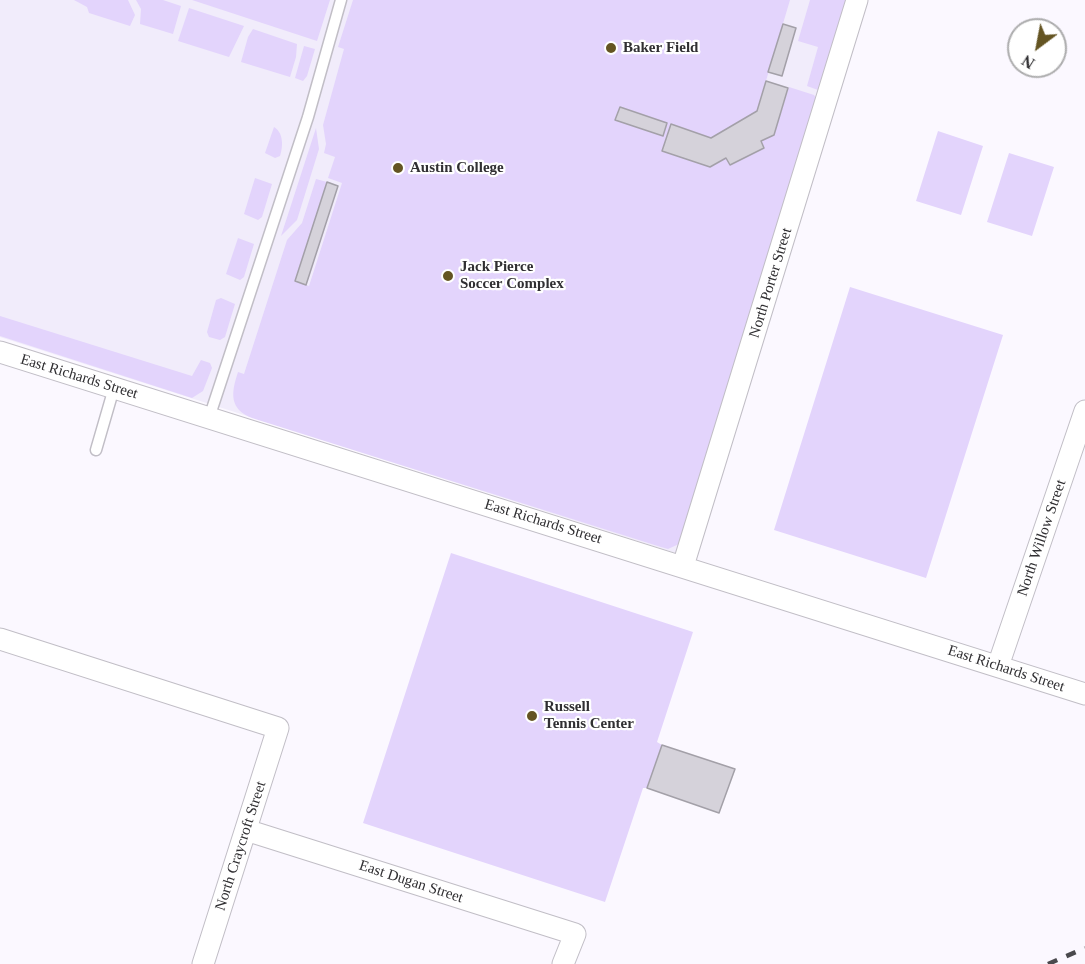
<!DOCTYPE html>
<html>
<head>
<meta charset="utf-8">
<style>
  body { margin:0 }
  #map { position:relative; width:1085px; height:964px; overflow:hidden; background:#fbf8ff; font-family:Georgia,serif }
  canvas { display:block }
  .north { position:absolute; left:1007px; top:18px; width:60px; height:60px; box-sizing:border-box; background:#fff; border:2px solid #acacad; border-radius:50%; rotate:212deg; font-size:16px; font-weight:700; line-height:24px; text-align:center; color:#302f32 }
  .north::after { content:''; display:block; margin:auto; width:21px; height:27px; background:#645422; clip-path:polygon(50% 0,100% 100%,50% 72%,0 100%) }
</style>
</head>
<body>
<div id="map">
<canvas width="1085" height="964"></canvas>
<div class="north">N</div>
</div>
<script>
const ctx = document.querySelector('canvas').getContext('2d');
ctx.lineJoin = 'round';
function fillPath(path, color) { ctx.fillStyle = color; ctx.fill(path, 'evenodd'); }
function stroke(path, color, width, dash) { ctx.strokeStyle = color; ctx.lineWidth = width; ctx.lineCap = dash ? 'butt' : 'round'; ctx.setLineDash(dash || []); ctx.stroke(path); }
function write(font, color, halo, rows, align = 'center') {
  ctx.font = font + ' Georgia,serif'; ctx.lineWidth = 4.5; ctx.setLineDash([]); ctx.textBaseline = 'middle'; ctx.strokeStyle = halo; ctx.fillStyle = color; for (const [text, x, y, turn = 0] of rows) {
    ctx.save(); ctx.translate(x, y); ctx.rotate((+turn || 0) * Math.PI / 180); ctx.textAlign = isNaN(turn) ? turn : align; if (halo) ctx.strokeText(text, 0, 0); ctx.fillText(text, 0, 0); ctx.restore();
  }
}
fillPath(new Path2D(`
  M0 0H845L682 555 0 337Z`), '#f1ecfb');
fillPath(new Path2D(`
  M74 0H128L135 15 130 26 89 13 87 7Z
  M136 0H163L181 6 173 34 140 24 141 9Z
  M192 0H330L317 41Z
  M353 0H790L757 111 711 138 671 124 663 150 710 167 726 158 730 165 763 148 761 141 774 135 789 87 814 95 820 104 679 544 668 549 661 547 252 418C229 409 231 393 238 372L244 374 287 240 302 223 316 179 327 182 296 281 309 286 342 183 328 178 335 157 324 153 326 144 323 125 344 49 338 47ZM620 107 667 123 663 135 616 120Z
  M810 0H852L826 87 818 90 807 86 818 47 798 41Z
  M189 8 244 26 229 57 178 41Z
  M253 29 297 44 296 57 290 77 241 62 248 37Z
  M304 46 315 49 307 76 303 81 295 78Z
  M274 127C284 133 283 147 280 156L275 158 265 153Z
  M316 128 319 149 297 220 281 236Z
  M938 131 983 146 961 215 916 201Z
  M1009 153 1054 167 1032 236 987 222Z
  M255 178 272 184 262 217 258 220 244 214Z
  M238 238 254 244 244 277 240 280 226 274Z
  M850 287 1003 335 926 578 774 530Z
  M221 298 235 304 225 337 220 340 209 337 207 332 216 300Z
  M0 316 192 376 201 360 210 363 212 368 203 391 192 398 0 336Z
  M451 553 693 632 657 742 662 745 647 788H643L605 902 363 823Z`), '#e3d4fc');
const building = new Path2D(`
  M783 24 796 28 782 76 768 72Z
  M766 81 788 88 774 135 761 141 764 148 730 165 726 158 710 167 662 151 671 124 711 138 757 111Z
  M620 107 667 123 663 136 615 120Z
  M327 182 338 186 306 285 295 281Z
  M662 745 735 769 719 813 647 788Z`);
fillPath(building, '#d5d2da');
stroke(building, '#a3a0a8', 1.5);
const lane = new Path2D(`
  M209 418 308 117 341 0
  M96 450 114 388`);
const street = new Path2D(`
  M0 352 1085 694
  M683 566 857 0
  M0 639 278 728 203 964
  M998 666 1085 411
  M246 830 575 934 563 964`);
stroke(lane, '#c1bec6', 13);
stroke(street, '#c1bec6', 23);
stroke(lane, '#fff', 10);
stroke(street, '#fff', 21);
stroke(new Path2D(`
  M1048 964 1085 948`), '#4a494d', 4.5, [10, 10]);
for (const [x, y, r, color] of [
  [611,48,6,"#645422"],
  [398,168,6,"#645422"],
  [448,276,6,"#645422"],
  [532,716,6,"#645422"]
]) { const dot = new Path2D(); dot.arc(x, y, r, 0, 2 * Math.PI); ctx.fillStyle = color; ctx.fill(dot); stroke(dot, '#fff', 2); }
write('bold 15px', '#302f32', '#fff', [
  ["Baker Field",623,48],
  ["Austin College",410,168],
  ["Jack Pierce",460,267],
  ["Soccer Complex",460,284],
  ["Russell",544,707],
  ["Tennis Center",544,724]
], 'left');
write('15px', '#302f32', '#fff', [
  ["North Porter Street",771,283,-73],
  ["East Richards Street",79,377,17],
  ["East Richards Street",543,522,17],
  ["North Willow Street",1042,538,-71],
  ["East Richards Street",1006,669,18],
  ["North Craycroft Street",241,846,-72],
  ["East Dugan Street",411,882,18]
]);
</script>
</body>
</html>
